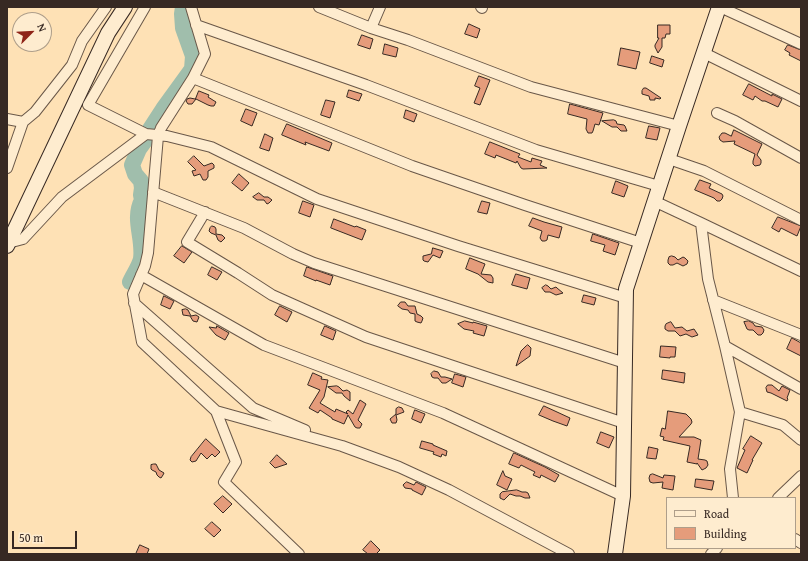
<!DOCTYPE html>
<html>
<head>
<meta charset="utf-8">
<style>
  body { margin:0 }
  #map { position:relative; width:808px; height:561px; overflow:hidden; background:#fee1b5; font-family:"Gentium Book Plus",serif }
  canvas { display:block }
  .frame { position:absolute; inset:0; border:8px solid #372923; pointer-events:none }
  .legend { position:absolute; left:666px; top:497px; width:130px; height:52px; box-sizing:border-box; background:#feeccf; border:1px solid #ae9e8a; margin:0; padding:5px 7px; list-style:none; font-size:12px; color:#372923 }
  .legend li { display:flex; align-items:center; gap:8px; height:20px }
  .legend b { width:20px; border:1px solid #ae9e8a }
  .north { position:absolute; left:12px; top:12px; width:40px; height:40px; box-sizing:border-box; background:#feeccf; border:1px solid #ae9e8a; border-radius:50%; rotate:66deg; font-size:11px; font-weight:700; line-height:16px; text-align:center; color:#372923 }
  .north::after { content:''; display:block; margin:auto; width:14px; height:18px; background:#8f2418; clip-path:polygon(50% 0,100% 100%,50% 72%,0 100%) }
  .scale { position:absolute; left:12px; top:531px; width:65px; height:18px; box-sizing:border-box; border:2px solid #372923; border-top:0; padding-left:5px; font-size:12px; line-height:14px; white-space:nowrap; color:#372923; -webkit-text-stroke:3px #feeccf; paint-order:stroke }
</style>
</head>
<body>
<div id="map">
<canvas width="808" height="561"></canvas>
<div class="frame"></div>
<ul class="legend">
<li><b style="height:5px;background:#feeccf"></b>Road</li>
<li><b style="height:11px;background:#e59c7b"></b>Building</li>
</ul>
<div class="north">N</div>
<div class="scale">50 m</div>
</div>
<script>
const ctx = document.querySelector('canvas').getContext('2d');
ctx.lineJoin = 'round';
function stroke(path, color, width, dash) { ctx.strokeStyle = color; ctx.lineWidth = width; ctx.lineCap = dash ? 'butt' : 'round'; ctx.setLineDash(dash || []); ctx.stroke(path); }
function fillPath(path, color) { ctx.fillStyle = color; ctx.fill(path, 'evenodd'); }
stroke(new Path2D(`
  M150 129 163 109 192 69 193 56 183 28 182 14 183 7
  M130 282C133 275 139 267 141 259 144 239 132 219 142 200L141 195 142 188 141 181 135 174 132 165 139 149 147 138`), '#a0beac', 16);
const building = new Path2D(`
  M469 24 480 29 477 38 465 34Z
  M658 25H670V34H666L665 38H662V47L658 53 655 47V45L659 38H658Z
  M362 35 373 39 370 49 358 45Z
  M385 44 398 48 396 57 383 54Z
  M788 45 801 50V61L789 55 790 53 785 50Z
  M621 48 640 52 636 69 618 65Z
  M652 56 664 60 662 67 650 63Z
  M479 76 490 80 480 105 474 103 480 88 475 86Z
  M749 84 772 96V94L782 99 778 107 765 101H762L755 96 753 100 743 95Z
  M644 88H646L661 98 660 99 655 98V100H650L649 96 642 94V91Z
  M349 90 362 94 359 101 347 97Z
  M199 91 209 95 208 97 216 102 214 106H211L208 105 196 99 192 104H188L186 101 187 99 190 98 195 99Z
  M326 100 335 102 330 118 321 115Z
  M570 104 603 113 599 125 595 124 593 131 592 133H588L586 129 587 119 568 114Z
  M246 109 257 113 252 126 241 121Z
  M406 110 417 114 414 122 404 118Z
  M614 120 616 121 617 124 624 125 625 126 627 131H621L617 127H612L602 121Z
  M287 124 332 143 329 151 305 142 306 145 282 135Z
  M649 126 660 128 657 140 646 138Z
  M734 130 762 144 757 155 761 160V163L760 165 755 166 753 164V161L755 154 734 144 735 141 723 142 720 140 719 137 722 133H725L731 136Z
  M265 134 273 138 269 151 260 148Z
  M490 142 520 154 518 157 531 162 532 158 542 161 540 165 547 168 523 169 521 168 517 161 516 163 496 155 495 158 485 154Z
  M194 156 204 166 212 163 214 165V168L208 171V177L206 180H203L200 174 194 176 192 171 196 170 188 162Z
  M239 174 249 183 242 191 232 183Z
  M700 180 711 184 709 188 722 194 723 196 722 199 720 201H717L714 198 695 190Z
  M616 181 628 186 624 197 612 193Z
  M259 193 264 197H268L272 200 269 203 267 204 264 200H257L253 197Z
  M303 201 314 205 310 217 299 213Z
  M482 201 490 203 487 214 478 212Z
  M778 217 801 226 797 236 781 228 779 232 772 228Z
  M533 218 544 222 562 227 559 238 548 235 547 240 545 241H542L540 238 542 231 529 226Z
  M334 219 355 227 356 226 366 230 362 240 331 228Z
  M212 226 215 227 216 229V234L222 235 225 238 221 242 218 240 216 235 211 233 209 231 210 228Z
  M593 234 619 243 615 255 603 251 605 245 591 241Z
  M182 246 192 252 184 263 174 256Z
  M433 248 443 251 440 258 433 255 428 262 424 261 423 260V256L431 254Z
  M672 256 675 257 678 260 683 257 685 258 688 261 687 264 683 266 677 263 673 265H670L668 263V260L669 257Z
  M470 258 485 264 481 274 491 275 493 278V283L488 282 478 274 466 269Z
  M212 267 222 272 217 280 208 275Z
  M307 267 333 276 330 285 316 280V281L304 276Z
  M516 274 530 278 527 289 512 285Z
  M546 285 548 286 551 289 556 287 557 288 563 293 556 295 550 292H545L542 288Z
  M584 295 596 298 594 305 582 302Z
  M164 296 174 301 170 309 161 305Z
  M401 302H405L408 306H415L417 314 421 316 423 318 422 321 421 323 417 322 415 321V314L410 313 408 310 402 309 398 306Z
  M280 306 292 312 287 322 275 315Z
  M186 309 188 310 191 316 196 315 199 317 197 322 193 321 190 316 183 315 182 310Z
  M465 321 473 323V322L487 326 484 336 473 333 474 331 464 329 458 324Z
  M749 321 753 323 755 326 762 327 764 330 763 333 761 335H758L753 330H749L747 329 744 322Z
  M671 322 675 328 682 327 687 331 694 329 698 335 692 337 686 334 680 336 675 331H668L665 329V326L666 324Z
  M217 326 229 333 225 340 216 335 209 327 216 328Z
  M325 326 336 331 333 340 321 335Z
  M792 338 801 343V356L787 349Z
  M528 345 531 348 530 356 516 366 521 351 526 346Z
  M661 346 676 347 675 357H670V358L660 357Z
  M663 370 685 373 684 383 662 379Z
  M434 371 438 372 441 377H445L452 379 446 383H442L438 378H434L432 377 431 374Z
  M313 373 322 377 321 379 328 380 324 397 320 403 335 412 336 409 348 414 346 412 348 410 353 414 360 400 366 404 358 420 362 424 360 428H357L355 427 348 415 344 424 332 419V418L320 410 318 413 309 408 320 390 308 385Z
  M455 374 466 377 463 387 452 383Z
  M768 385H772L779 391 782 386 790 390 787 398 788 399 787 401 771 393 767 392 766 388Z
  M337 386 339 387 343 391 347 390 350 392V401L344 396 342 393H336L328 387Z
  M544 406 570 418 567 426 553 421 539 415Z
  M399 407 402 408 404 412 396 415 397 420 396 423H392L390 419 396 414V409Z
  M415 410 425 414 421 423 412 419Z
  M668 411 686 414 691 419 692 422 691 424 679 437H694L701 440 698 459 705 460 707 461 708 465 706 468 702 470 697 463V464L687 462 690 446 663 440 664 437 660 436 662 428 665 429Z
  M601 432 614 437 609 448 597 443Z
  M751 436 762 443 752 460H753L747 473 737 468 745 450 743 449Z
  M206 439 220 452 215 457 212 454 207 459 201 453 196 461 192 462 190 460 191 457Z
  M422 441 433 444V445L447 451 446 456 442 454 441 457 433 454 434 452 420 448Z
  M649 447 658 449 656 459 647 458Z
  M514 453 545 467 559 475 555 482 541 475 540 478 533 475 535 472 521 465 519 468 509 464Z
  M277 455 287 464 275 468 270 463Z
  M154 464H156L159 470 164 473 163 475 161 478 159 477 157 475 156 472 152 470 151 469V465Z
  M503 471 505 476 512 479 507 490 497 485Z
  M653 474 663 478 664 475 675 476 673 490 662 488 663 482 653 483 650 482 649 478 650 475Z
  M696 479 714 481 712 490 695 487Z
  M407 482 414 485 416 482 426 487 422 495 412 490V489L405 488 403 485 405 483Z
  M517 490 522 492H526L528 493 530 498H525L520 496H516L510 494 504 500 500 498V494L502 492Z
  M223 496 232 504 223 513 214 504Z
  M212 522 221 530 214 537 205 529Z
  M371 541 380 550 376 554H368L363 550Z
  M140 545 149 549 147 554H136Z`);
fillPath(building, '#e59c7b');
stroke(building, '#372923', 1);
const street = new Path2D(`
  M145 7 88 105 146 134 167 136 211 147 317 199 458 246 626 298
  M191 7 205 54 193 78 161 128 158 136 148 253 145 266 133 294 142 342 216 411 236 462 224 482 299 554
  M319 7 371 28 408 40 531 87 679 126
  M481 7 482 8
  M720 7 801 44
  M196 25 366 85 536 150 659 186
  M371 28 380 7
  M704 53 801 101
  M193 78 412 166 525 205 641 243
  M717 113 735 121 801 158
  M7 119 23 122
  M669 159 704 171 801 220
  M7 168 23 122 35 112 72 65 82 41 106 7
  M153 192 244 228 293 254 314 263 625 363
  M654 201 701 223 801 271
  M205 212 187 242 238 273 272 295 366 337 624 423
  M701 223 708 279 725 346 740 412 730 469 733 498
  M8 243 23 239 62 197 146 134
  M141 275 264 345 443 413 623 496
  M713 300 801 335
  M134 303 253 408 305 430
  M725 346 801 389
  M216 411 342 446 399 467 449 490 569 554
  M740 412 783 425 801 440
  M778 498 801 476
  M795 539 801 543
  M711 554 717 548`);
const secondary = new Path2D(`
  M7 246 80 92 108 33 125 7
  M615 554 623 496 626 289 679 126 719 7`);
stroke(street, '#695748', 12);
stroke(secondary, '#372923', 16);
stroke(street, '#feeccf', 10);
stroke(secondary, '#feeccf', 14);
</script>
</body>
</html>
